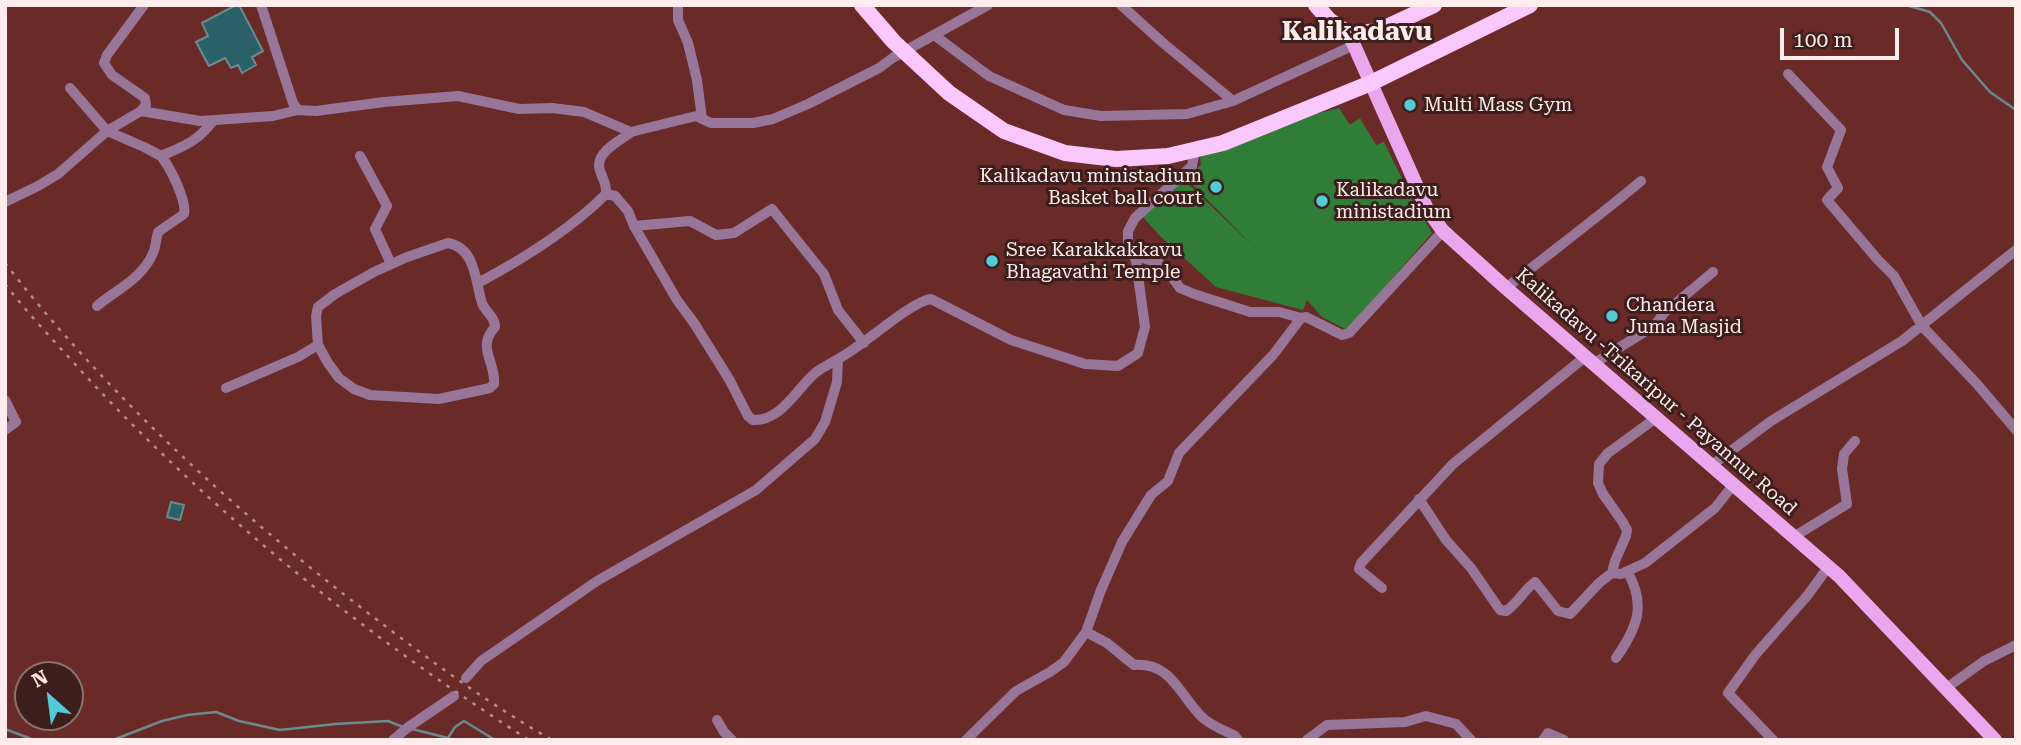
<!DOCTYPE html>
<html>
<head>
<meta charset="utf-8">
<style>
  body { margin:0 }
  #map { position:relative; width:2021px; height:745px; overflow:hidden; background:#6a2b28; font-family:"Roboto Serif",serif }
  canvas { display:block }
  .frame { position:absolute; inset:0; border:7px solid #feedec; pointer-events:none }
  .north { position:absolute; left:14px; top:661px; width:70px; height:70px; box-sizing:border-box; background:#3c1f1c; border:2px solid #8a716f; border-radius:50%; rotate:332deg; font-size:19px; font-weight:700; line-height:28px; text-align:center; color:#feedec }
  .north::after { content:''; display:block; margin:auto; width:24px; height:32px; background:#52cbd8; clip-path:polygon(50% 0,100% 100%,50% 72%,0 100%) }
  .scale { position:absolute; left:1780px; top:28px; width:119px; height:32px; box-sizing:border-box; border:4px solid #feedec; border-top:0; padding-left:9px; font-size:21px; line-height:24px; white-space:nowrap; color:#feedec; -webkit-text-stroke:5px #3c1f1c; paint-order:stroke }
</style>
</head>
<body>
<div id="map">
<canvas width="2021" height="745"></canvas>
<div class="frame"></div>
<div class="north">N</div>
<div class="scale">100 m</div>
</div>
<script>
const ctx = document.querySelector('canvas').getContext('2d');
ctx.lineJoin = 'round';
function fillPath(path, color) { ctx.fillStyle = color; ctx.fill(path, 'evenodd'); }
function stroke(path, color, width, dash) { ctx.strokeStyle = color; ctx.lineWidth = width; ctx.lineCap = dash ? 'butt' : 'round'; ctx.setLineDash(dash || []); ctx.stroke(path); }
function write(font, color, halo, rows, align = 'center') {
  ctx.font = font + ' "Roboto Serif",serif'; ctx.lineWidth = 6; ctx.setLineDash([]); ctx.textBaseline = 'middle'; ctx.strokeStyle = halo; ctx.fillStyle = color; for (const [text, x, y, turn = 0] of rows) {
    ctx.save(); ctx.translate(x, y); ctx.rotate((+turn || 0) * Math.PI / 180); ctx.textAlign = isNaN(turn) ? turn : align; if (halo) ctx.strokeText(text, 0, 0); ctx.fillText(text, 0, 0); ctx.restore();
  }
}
fillPath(new Path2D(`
  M1339 108 1350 125 1360 118 1376 145 1384 142 1413 201 1432 233 1347 330 1322 317 1307 300 1303 310 1216 287 1160 236 1142 216 1184 180 1256 249 1188 180 1191 178 1190 174 1201 165 1200 157C1246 141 1291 119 1339 108Z`), '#307d38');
const water = new Path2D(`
  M236 5H239L263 51 252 57 256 65 242 73 238 65 231 68 225 58 209 66 196 42 208 36 202 23Z
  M171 502 184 505 180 520 167 517Z`);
fillPath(water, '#2a6067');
stroke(water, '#6a8a8f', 2);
stroke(new Path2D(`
  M1906 5 1930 12 1941 23 1962 60 1990 92 2016 110
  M5 729 34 740
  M412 729 448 738 455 727 464 721 495 740
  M113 740 162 721 187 715 216 712 239 721 280 730 335 724 388 721 403 727`), '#6a8a8f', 2.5);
stroke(new Path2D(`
  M261 5 293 103 298 110 316 111 384 102 458 96 519 109 552 108 584 112 631 132 696 116 711 123H753L773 119 808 104 879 68 894 57 988 5
  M678 5V20L688 43 697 80 702 119
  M1121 5 1162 42 1233 101
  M934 35 989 76 1064 110 1101 116 1187 114 1233 101 1354 45
  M1788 74 1841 130 1827 167 1838 188 1827 200 1878 260 1894 276 1922 326 1977 384 2016 430
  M70 88 107 131 144 147 161 156C184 146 197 142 213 121
  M141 111 200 121 273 116 298 110
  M360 156 387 206 375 229 391 264
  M606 194 615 196 628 211 634 226 677 300 694 323 729 379 748 416 753 420C779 421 794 394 810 378 817 369 829 365 838 359
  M5 202 38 186 58 174 107 131 141 111 146 105 145 98 112 75 104 63 107 55 144 5
  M634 226 690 221 716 235 734 233 772 209 824 274 838 310 864 343
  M448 243C476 248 475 281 482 303 485 312 495 316 495 327 476 347 496 362 494 384L490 388 439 399 370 395 354 389 339 378 328 363 318 345 316 316 318 307 335 294 374 272 407 257Z
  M1136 261 1139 257 1159 263 1169 273 1180 288 1194 294 1250 312H1279L1301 318
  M478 283C523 259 570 230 606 194 607 181 600 176 599 166 598 151 621 140 631 132
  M1506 288C1551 252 1597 218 1641 181
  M97 306C116 290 143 278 153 253 156 247 156 239 158 232L184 214C187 201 170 167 161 156
  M1593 364 1654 326 1664 313 1713 272
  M226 388 298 357 318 345
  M5 400 16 422 5 430
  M1712 465 1771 421 1902 341 2016 250
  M1419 499 1446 540 1471 568 1500 610 1506 611C1518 603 1524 590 1535 582L1558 611 1570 614 1599 583 1612 573 1615 561 1626 536 1627 530 1622 521 1603 494 1598 483 1599 464 1608 453 1656 418
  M1795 536 1847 504 1842 469 1844 454 1855 441
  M1612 573 1621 574 1645 563 1715 508 1734 484
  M1382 588 1359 569 1361 563 1453 464 1585 357
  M1086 632 1107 643 1134 665C1171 662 1179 694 1201 716 1209 725 1224 730 1235 736L1238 740
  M1616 658C1637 628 1647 605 1627 571
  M466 678 481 661 597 581 756 490 815 439 825 422 837 382 838 359C862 347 911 301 931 299L1011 340 1085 364 1118 366 1138 353 1145 327 1136 261 1128 242V231L1135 218 1192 166 1195 150
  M1945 689 1984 661 2016 645
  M717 720 724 732 732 740
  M393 740 407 728 454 696
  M966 740 1016 691 1050 672 1064 662 1086 632 1101 590 1122 542 1151 495 1168 481 1179 453 1273 355 1301 318 1306 317 1342 335 1349 333 1443 231
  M1307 740 1327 725 1405 722 1426 716 1456 724 1471 740
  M1543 740 1548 733 1564 740
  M1773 740 1728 693 1756 654 1807 596 1829 566`), '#977699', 10);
stroke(new Path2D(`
  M1349 34 1427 209 1443 231 1506 288 1839 576 1995 740`), '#eba7ee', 14);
stroke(new Path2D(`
  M862 5 894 42 949 93 1004 131 1065 153 1116 159 1168 156 1223 143 1371 83 1530 5
  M1316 5 1329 20 1349 34 1378 31 1434 5`), '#fac8fc', 16);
stroke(new Path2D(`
  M5 263C109 397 235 511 368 613 427 658 487 703 552 740
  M5 284C29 315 56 343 82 372 213 514 366 636 529 740`), '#b68e8c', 2.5, [3.5, 7]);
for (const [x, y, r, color] of [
  [1410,105,7,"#52cbd8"],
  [1216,187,7,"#52cbd8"],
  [1322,201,7,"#52cbd8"],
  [992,261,7,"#52cbd8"],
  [1612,316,7,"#52cbd8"]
]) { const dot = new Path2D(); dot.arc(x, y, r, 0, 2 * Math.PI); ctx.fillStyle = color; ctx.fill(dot); stroke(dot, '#3c1f1c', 2.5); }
write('19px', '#feedec', '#3c1f1c', [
  ["Multi Mass Gym",1424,105],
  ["Kalikadavu ministadium",1202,176,"right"],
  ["Basket ball court",1202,198,"right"],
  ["Kalikadavu",1336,190],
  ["ministadium",1336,212],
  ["Sree Karakkakkavu",1006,250],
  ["Bhagavathi Temple",1006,272],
  ["Chandera",1626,305],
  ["Juma Masjid",1626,327]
], 'left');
write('19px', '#feedec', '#3c1f1c', [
  ["Kalikadavu -Trikaripur - Payannur Road",1656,392,41]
]);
write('bold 26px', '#feedec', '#3c1f1c', [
  ["Kalikadavu",1357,32]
]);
</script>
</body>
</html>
